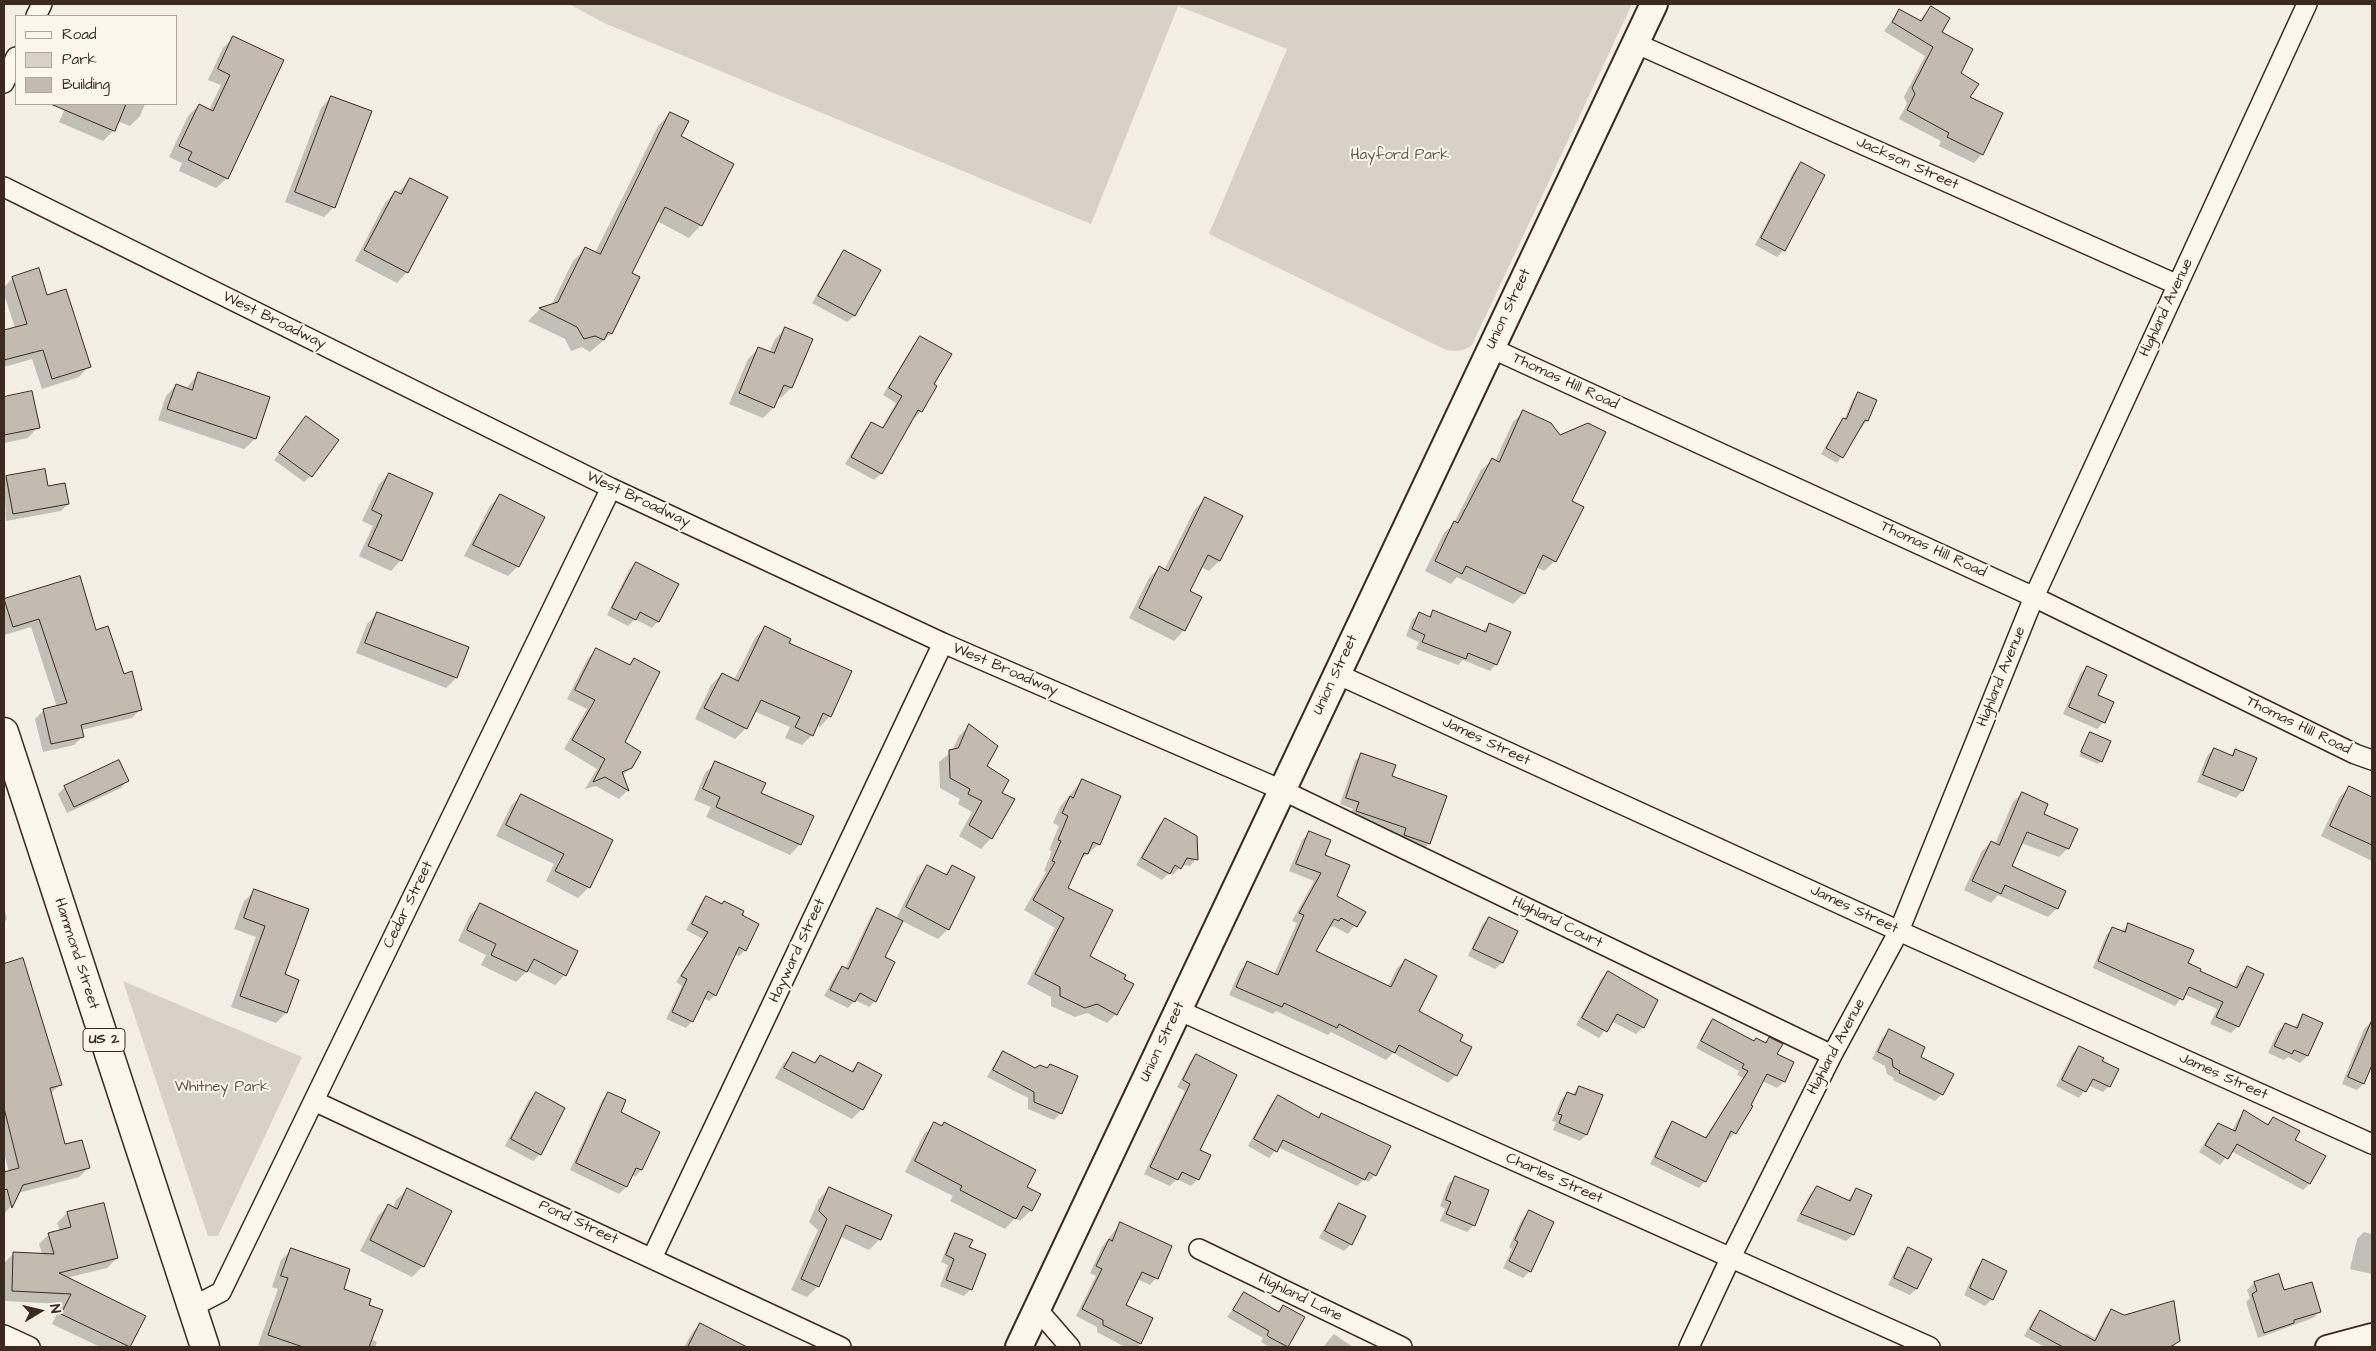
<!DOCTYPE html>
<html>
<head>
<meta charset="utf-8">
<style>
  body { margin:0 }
  #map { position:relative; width:2376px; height:1351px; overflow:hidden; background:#f3efe4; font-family:"Architects Daughter",sans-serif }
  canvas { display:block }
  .frame { position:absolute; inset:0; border:5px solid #3b2a1e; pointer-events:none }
  .legend { position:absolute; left:15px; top:15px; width:162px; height:90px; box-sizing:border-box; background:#fbf7ec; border:1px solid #aea59a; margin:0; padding:6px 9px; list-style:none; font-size:15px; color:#3b2a1e }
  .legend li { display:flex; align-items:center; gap:10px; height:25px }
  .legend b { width:25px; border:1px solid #aea59a }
  .north { position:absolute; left:15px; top:1286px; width:50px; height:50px; -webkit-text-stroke:4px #fbf7ec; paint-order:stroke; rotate:81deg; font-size:14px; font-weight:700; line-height:20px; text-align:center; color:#3b2a1e }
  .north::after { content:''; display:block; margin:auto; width:18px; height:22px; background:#3b2a1e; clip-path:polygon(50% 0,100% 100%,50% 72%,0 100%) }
</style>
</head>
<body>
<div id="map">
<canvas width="2376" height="1351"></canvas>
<div class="frame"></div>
<ul class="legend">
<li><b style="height:6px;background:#fbf7ec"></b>Road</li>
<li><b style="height:14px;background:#d8d1c6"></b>Park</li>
<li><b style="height:14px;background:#c3bbb0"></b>Building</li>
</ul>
<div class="north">N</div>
</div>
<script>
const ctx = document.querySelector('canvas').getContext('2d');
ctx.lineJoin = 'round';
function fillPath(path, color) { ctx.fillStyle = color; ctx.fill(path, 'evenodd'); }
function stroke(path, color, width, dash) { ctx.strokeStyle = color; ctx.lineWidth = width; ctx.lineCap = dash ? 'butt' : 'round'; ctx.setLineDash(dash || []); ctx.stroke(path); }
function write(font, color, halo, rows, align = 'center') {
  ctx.font = font + ' "Architects Daughter",sans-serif'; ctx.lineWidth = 4; ctx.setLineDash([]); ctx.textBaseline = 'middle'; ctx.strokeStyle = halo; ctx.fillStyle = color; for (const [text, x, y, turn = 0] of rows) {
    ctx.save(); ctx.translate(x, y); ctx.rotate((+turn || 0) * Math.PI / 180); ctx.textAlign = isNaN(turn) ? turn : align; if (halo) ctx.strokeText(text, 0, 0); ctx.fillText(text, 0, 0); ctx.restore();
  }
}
fillPath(new Path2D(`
  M569 4H1632L1472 345C1464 351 1457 352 1446 350L1209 234 1287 49 1178 6 1091 224 604 23Z
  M123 981 302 1057 218 1236H208Z`), '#d8d1c6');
fillPath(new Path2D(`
  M1931 7 1968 98 1982 154 1974 163 1939 146 1941 141 1899 119 1907 104 1904 97 1925 56 1884 31 1899 11 1919 21Z
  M233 38 227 178 216 188 179 171 182 163 169 157 188 116 199 105 209 110 221 85 208 80 223 48Z
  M331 97 334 207 324 217 285 202 321 108Z
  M67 104H145L140 116 130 126 117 121 114 130 103 141 59 122Z
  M670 113 679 137 701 225 689 238 657 221 630 274 639 278 611 334 590 352 582 347 571 351 565 339 528 321 540 309 551 306 573 261 586 248 595 253 658 126Z
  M1801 164 1784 250 1777 257 1755 245 1794 171Z
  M410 179 407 272 397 283 355 261 385 203 395 192 397 194Z
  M844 252 879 271 854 316 847 322 812 303 838 258Z
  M13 278 46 297 89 366 79 377 42 389 32 359 4 367V332L15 328 4 294V287Z
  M785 329 811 340 791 388 781 398 778 397 773 408 763 418 729 404 748 359 759 348 769 353 775 339Z
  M921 337 932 385 921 411 915 418 913 417 881 474 874 480 845 464 865 430 872 423 881 429 896 403 883 395 914 344Z
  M198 374 268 398 255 439 244 449 158 420 166 396 176 385 186 389Z
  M31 393 38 427 28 438 4 443V398Z
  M1859 393 1867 420 1837 463 1821 454 1838 425 1844 420 1853 399Z
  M1523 412 1570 501 1555 561 1544 571 1536 567 1524 593 1513 604 1457 577 1451 584 1425 571 1444 533 1454 523 1481 470 1492 460 1495 461 1513 422Z
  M306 417 311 476 304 482 274 460Z
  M389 474 401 560 391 571 359 556 373 526 362 521 379 484Z
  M6 477 47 488 68 504 61 511 6 521 4 479Z
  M500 496 518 566 508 576 464 556 490 506Z
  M1205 499 1219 561 1209 571 1201 567 1189 592 1184 630 1174 641 1129 618 1149 578 1159 568 1164 570 1195 509Z
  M636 563 658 621 652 628 635 619 628 626 607 615 629 570Z
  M79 578 95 632 123 675 140 710 132 718 81 730 83 736 74 745 43 752 35 719 44 710 57 707 31 627 4 635V601Z
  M1433 612 1482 632 1490 624 1496 664 1490 671 1463 660 1458 665 1416 649 1419 642 1406 636 1412 620 1419 614 1428 617Z
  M377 614 456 678 446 688 356 653 367 624Z
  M765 627 787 644 830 716 820 727 817 725 812 735 802 745 785 738 790 727 754 711 746 728 735 739 695 719 711 685 722 674 734 680 755 638Z
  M597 649 628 666 634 660 623 743 631 767 622 776 627 791 619 799 596 786 585 789 597 769 564 749 587 709 567 699 588 658Z
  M2087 667 2104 722 2097 729 2063 714 2080 674Z
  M970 725 985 766 1001 793 991 838 981 849 959 836 972 812 958 804 960 799 940 788 939 762 952 751 959 736Z
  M2091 733 2101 761 2098 764 2079 756Z
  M2214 749 2230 756 2235 751 2256 759 2242 791 2236 798 2197 782 2207 756Z
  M1362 755 1390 776 1429 844 1422 850 1398 842 1400 835 1350 818 1353 809 1340 804 1355 761Z
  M716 763 760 793 800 844 790 855 706 817 711 807 694 800 705 773Z
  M1082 780 1099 844 1078 862 1066 889 1088 957 1116 1014 1107 1023 1087 1013 1075 1017 1051 1006V997L1027 984 1055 928 1024 910 1046 872 1044 871 1052 851 1049 850 1059 826 1053 823 1060 807Z
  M127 781 121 788 67 813 58 794 65 787Z
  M2349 787 2372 798V861L2321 836 2339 798Z
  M2022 793 2068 848 2059 857 2021 843 2010 867 2057 908 2048 917 1998 895 1991 903 1964 890 1982 851 1991 842 1995 844 2013 802Z
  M521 796 589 887 578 898 546 881 554 864 496 836 511 806Z
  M1165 819 1196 859 1190 866 1182 865 1173 875 1169 873 1162 880 1136 865 1158 826Z
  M1310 832 1323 855 1336 896 1364 913 1348 934 1333 926 1331 928 1328 927 1314 952 1388 987 1397 968 1405 961 1418 1012 1458 1041 1456 1075 1448 1083 1393 1053 1386 1060 1331 1032 1328 1035 1276 1011 1273 1014 1229 995 1240 970 1248 963 1274 974 1297 923 1292 921 1314 881 1289 871 1302 840Z
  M928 867 944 875 952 867 948 929 938 939 902 921 883 958 875 1001 869 1007 855 1000 848 1008 824 996 836 974 842 967 845 969 871 916 878 910 896 919 917 877Z
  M255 891 284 975 286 1013 276 1023 231 1007 256 937 234 929 244 901Z
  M706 898 740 916 745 950 739 956 734 954 715 995 709 1001 703 998 692 1021 686 1028 666 1019 682 986 676 982 703 939 686 930 700 904Z
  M481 905 565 975 555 985 527 971 516 982 481 965 486 955 458 941 470 915Z
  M4 908 7 919 4 922Z
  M1489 918 1517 931 1502 963 1495 969 1468 956 1482 925Z
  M2128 925 2198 972 2234 988 2240 974 2247 968 2238 1026 2231 1033 2210 1024 2217 1009 2184 994 2175 1006 2093 968 2106 935 2113 928 2121 932Z
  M22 960 61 1084 50 1094 64 1146 88 1168 79 1177 18 1193 10 1207 4 1214V1174L9 1172 4 1153V965Z
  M1608 972 1643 1027 1636 1034 1611 1021 1599 1038 1576 1025 1601 979Z
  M2303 1015 2322 1024 2307 1056 2300 1063 2288 1057 2284 1060 2268 1053 2278 1031 2285 1024 2294 1028Z
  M1713 1020 1754 1042 1764 1044 1769 1039 1784 1081 1777 1088 1762 1081 1735 1133 1728 1140 1726 1138 1705 1181 1699 1188 1650 1164 1666 1129 1673 1123 1705 1138 1743 1078 1737 1075 1739 1071 1696 1048 1707 1027Z
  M2371 1022 2372 1062 2363 1084 2357 1090 2342 1084 2364 1029Z
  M1889 1031 1919 1057 1952 1074 1942 1094 1935 1101 1893 1080 1894 1078 1887 1074 1885 1066 1872 1059 1882 1038Z
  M2079 1047 2100 1061 2109 1086 2103 1092 2088 1085 2079 1098 2056 1086 2073 1053Z
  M1004 1052 1035 1070 1061 1113 1054 1120 1028 1109V1098L987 1077 997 1059Z
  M793 1053 813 1063 820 1056 850 1072 858 1064 862 1109 852 1119 775 1078 783 1064Z
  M1196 1055 1198 1179 1191 1186 1177 1179 1170 1186 1144 1174 1185 1091 1177 1087 1190 1062Z
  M1579 1087 1586 1135 1580 1141 1553 1130 1556 1122 1552 1121 1561 1100 1567 1093 1572 1095Z
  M536 1094 540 1154 533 1161 505 1146 529 1100Z
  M608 1094 619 1113 641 1170 635 1177 632 1175 626 1187 619 1194 570 1170 602 1100Z
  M1278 1097 1318 1118 1321 1115 1375 1175 1368 1182 1364 1179 1357 1186 1278 1147 1269 1158 1248 1146 1271 1104Z
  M2245 1112 2266 1125 2273 1118 2293 1140 2309 1184 2303 1190 2231 1151 2220 1165 2199 1152 2211 1132 2218 1125 2232 1131 2238 1119Z
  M935 1124 1026 1188 1039 1195 1031 1210 1020 1221 1015 1218 1005 1229 950 1201 953 1196 905 1172 924 1134Z
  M1455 1178 1487 1191 1474 1225 1467 1232 1440 1221 1445 1209 1440 1206 1448 1184Z
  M1817 1187 1847 1201 1856 1190 1853 1235 1846 1241 1796 1221 1810 1194Z
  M829 1189 880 1239 869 1250 839 1236 818 1286 807 1297 791 1290 818 1230 809 1222 819 1199Z
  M407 1190 450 1211 422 1267 412 1277 360 1251 378 1216 388 1206 393 1208 396 1200Z
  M1340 1204 1351 1244 1344 1251 1319 1238 1333 1211Z
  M1529 1212 1530 1271 1523 1278 1503 1268 1512 1249 1509 1247 1522 1219Z
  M67 1213 117 1258 107 1268 66 1278 144 1316 129 1347H100L52 1324 62 1304 4 1301V1263L14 1253 42 1254 39 1244 49 1234 60 1231 57 1223Z
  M1120 1224 1156 1278 1150 1285 1137 1279 1124 1305 1151 1319 1138 1347H1125L1097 1332V1327L1076 1316 1096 1276 1090 1273 1102 1247Z
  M2364 1232 2372 1234V1274L2350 1269 2357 1239Z
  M956 1235 968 1248 971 1289 964 1296 940 1286 948 1265 941 1262 949 1242Z
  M1909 1248 1916 1289 1910 1295 1888 1285 1902 1255Z
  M292 1249 342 1290 367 1306 371 1339 377 1342 375 1347H264L258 1345 278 1289 272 1287 281 1260Z
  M1984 1261 1992 1299 1985 1306 1964 1295 1977 1267Z
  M2278 1275 2283 1291 2319 1312 2313 1318 2258 1338 2246 1302 2250 1298 2247 1290 2254 1283Z
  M1245 1293 1277 1312 1283 1307 1287 1347H1269L1261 1342 1263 1338 1227 1317Z
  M2040 1311 2083 1336 2086 1333 2095 1338 2105 1317 2111 1311 2178 1341 2172 1347H2045L2024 1336 2034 1318Z
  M700 1325 728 1339 724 1347H684L692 1333Z
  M1334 1334 1353 1347H1323Z`), '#0003');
const building = new Path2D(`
  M1931 6 1950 18 1942 32 1973 49 1961 73 1979 84 1970 97 2003 113 1983 155 1947 137 1949 133 1907 110 1915 94 1912 88 1933 47 1892 22 1899 9 1921 21Z
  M233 36 284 60 228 179 188 160 192 152 179 146 199 104 213 111 230 75 218 69Z
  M331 96 372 111 335 208 295 192Z
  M51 104H126L115 131Z
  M670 112 689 121 681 136 734 164 702 226 665 207 632 273 640 277 612 334 608 332 604 340 595 336 584 339 577 327 539 308 558 302 585 247 600 254Z
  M1801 162 1825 175 1785 251 1761 238Z
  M410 178 448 197 408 273 364 250 395 191 401 194Z
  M844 250 881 270 855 316 818 296Z
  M39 268 47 295 66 289 91 367 52 379 43 350 4 360V330L27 324 12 277Z
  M785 327 813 339 792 388 784 385 774 408 739 393 758 347 774 353Z
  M920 336 952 354 934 384 937 386 922 412 918 410 882 474 851 457 871 422 883 428 902 396 889 388Z
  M198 372 270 397 256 439 167 409 176 384 192 390Z
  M32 391 40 428 4 435V397Z
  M1858 392 1877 400 1868 421 1865 420 1843 458 1826 448 1843 418 1846 419Z
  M1523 410 1551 423 1560 435 1588 423 1606 432 1572 501 1584 507 1556 562 1543 555 1525 594 1466 566 1462 574 1435 561 1454 521 1458 523 1492 458 1499 462Z
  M306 416 339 440 312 477 279 453Z
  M45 469 48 486 65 483 69 504 13 514 6 476Z
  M389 473 433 493 402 561 368 546 382 515 372 510Z
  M500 494 545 517 519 567 473 545Z
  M1205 497 1243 516 1220 561 1208 555 1190 591 1202 597 1185 631 1139 608 1159 566 1168 571Z
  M636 562 679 584 659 622 640 612 636 620 612 608Z
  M80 576 96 630 108 626 124 674 132 671 142 710 81 725 84 737 51 744 43 709 67 703 39 619 13 627 4 599Z
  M1433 610 1486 632 1489 623 1511 632 1497 665 1468 653 1466 659 1422 642 1425 635 1412 629 1419 612 1430 617Z
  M377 612 469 647 457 678 365 643Z
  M765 626 791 639 789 643 852 671 831 717 823 713 813 736 795 727 800 717 761 700 747 729 704 708 722 673 738 681Z
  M596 648 630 665 634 658 660 672 625 742 641 752 632 768 622 772 629 791 605 777 593 782 605 759 572 740 595 700 575 690Z
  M2087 666 2107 675 2098 695 2114 702 2105 723 2069 707Z
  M969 724 998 746 987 766 1009 780 1002 793 1015 799 992 839 969 825 982 801 968 794 970 789 950 778 949 750 958 748Z
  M2090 732 2111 741 2102 762 2081 752Z
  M2214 748 2233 756 2235 749 2257 758 2243 791 2203 775Z
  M1361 753 1396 765 1392 776 1447 796 1430 844 1404 835 1406 828 1356 811 1359 802 1346 798Z
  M119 760 129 781 74 807 64 786Z
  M715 761 766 783 761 793 814 816 801 845 716 807 720 797 703 789Z
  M1082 779 1121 796 1100 845 1093 842 1088 854 1084 853 1068 888 1113 910 1090 956 1126 975 1124 979 1134 984 1117 1015 1097 1004 1085 1008 1060 996V987L1035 974 1064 918 1033 900 1055 862 1052 861 1061 841 1058 840 1068 816 1062 813 1070 796 1073 798Z
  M2349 786 2372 797V845L2330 826Z
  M2022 792 2048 804 2044 814 2078 829 2069 849 2027 832 2012 866 2066 891 2058 909 2005 885 2001 894 1972 881 1991 841 1999 845Z
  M521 794 613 840 590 888 555 871 564 854 506 825Z
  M1165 818 1197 836 1198 860 1187 858 1181 869 1175 865 1170 874 1142 858Z
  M1309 831 1331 840 1325 855 1350 865 1337 896 1366 912 1357 927 1341 918 1339 921 1334 919 1316 951 1391 987 1405 959 1437 976 1419 1011 1463 1035 1460 1041 1472 1047 1457 1076 1399 1045 1395 1053 1339 1024 1337 1028 1284 1003 1282 1007 1236 987 1247 961 1278 975 1304 915 1299 913 1321 873 1296 864Z
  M927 865 947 875 952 865 975 877 949 930 906 907Z
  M254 889 309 909 285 974 299 980 287 1013 240 996 265 926 244 918Z
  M706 896 722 904 724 901 744 911 742 915 759 924 746 951 739 947 716 996 708 991 693 1022 672 1012 687 979 681 976 708 932 692 924Z
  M480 903 578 951 566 976 534 959 527 972 491 955 496 944 467 930Z
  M877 908 903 921 885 957 895 962 876 1002 860 993 855 1002 830 990 842 966 848 969Z
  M1489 917 1518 931 1503 963 1473 949Z
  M2128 923 2194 950 2188 963 2201 969 2200 971 2237 988 2247 966 2264 974 2239 1027 2216 1017 2223 1002 2189 987 2183 1000 2098 961 2112 927 2125 932Z
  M23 958 62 1085 50 1088 65 1144 82 1140 90 1168 23 1185 12 1208 7 1189 4 1190V1172L19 1168 4 1108V964Z
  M1608 971 1658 1000 1644 1028 1617 1014 1607 1032 1582 1018Z
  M2303 1014 2323 1023 2308 1056 2294 1050 2292 1054 2274 1046 2285 1023 2297 1028Z
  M1713 1019 1754 1041 1756 1038 1766 1043 1769 1037 1783 1044 1777 1054 1794 1062 1785 1082 1767 1074 1751 1105 1753 1106 1736 1134 1731 1131 1706 1182 1655 1157 1672 1121 1706 1138 1748 1071 1742 1068 1744 1064 1701 1041Z
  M2372 1020V1065L2364 1084 2348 1077Z
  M1889 1029 1925 1047 1921 1057 1954 1074 1943 1095 1899 1073 1900 1071 1893 1067 1892 1059 1878 1052Z
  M2079 1046 2104 1058 2102 1061 2119 1069 2110 1087 2093 1079 2086 1092 2062 1080Z
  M1003 1051 1035 1068 1040 1065 1047 1068 1050 1064 1078 1076 1062 1114 1034 1102V1092L993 1070Z
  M793 1052 815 1063 820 1055 853 1072 858 1062 882 1075 863 1110 784 1068Z
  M1196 1054 1237 1075 1200 1150 1211 1155 1199 1180 1182 1172 1178 1180 1150 1167 1190 1084 1183 1080Z
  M1579 1086 1603 1095 1587 1135 1559 1123 1562 1115 1558 1114 1567 1092 1575 1095Z
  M536 1092 565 1108 541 1155 511 1139Z
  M608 1092 626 1100 621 1112 660 1132 642 1170 636 1168 627 1187 576 1163Z
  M1278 1095 1319 1118 1321 1113 1391 1146 1376 1176 1369 1172 1365 1180 1283 1140 1277 1152 1254 1139Z
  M2244 1110 2268 1125 2273 1117 2300 1131 2295 1140 2326 1156 2310 1184 2237 1144 2228 1159 2205 1145 2218 1123 2235 1131Z
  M934 1122 942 1126 944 1122 1036 1170 1027 1187 1041 1194 1032 1211 1023 1206 1016 1219 960 1190 962 1186 915 1161Z
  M1455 1176 1489 1190 1475 1226 1446 1214 1451 1202 1446 1200Z
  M1817 1186 1850 1201 1856 1188 1872 1195 1854 1235 1801 1214Z
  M829 1187 892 1215 881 1240 846 1225 819 1287 801 1279 827 1219 819 1211Z
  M407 1188 452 1211 424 1267 370 1240 388 1204 397 1209Z
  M104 1203 118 1258 59 1273 146 1316 130 1347 61 1314 71 1294 12 1291 13 1252 54 1254 48 1233 71 1227 67 1212Z
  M1339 1203 1366 1216 1352 1245 1325 1231Z
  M1529 1210 1554 1222 1531 1272 1509 1261 1518 1242 1515 1240Z
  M1120 1222 1172 1246 1158 1279 1142 1272 1126 1305 1153 1318 1141 1344 1103 1325V1320L1082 1309 1102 1269 1096 1266 1109 1239 1112 1241Z
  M955 1233 973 1240 969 1247 986 1254 972 1290 946 1280 954 1259 946 1255Z
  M1908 1247 1932 1259 1917 1289 1894 1278Z
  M291 1248 350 1269 344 1289 371 1299 369 1305 383 1310 369 1347H303L268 1335 288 1278 281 1276Z
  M1983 1259 2007 1271 1993 1300 1970 1288Z
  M2279 1274 2284 1290 2312 1282 2321 1312 2294 1320V1323L2264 1333 2252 1294 2257 1291 2254 1282Z
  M1244 1292 1279 1312 1283 1305 1305 1317 1288 1347 1269 1337 1267 1335 1269 1331 1233 1310Z
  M2174 1301 2180 1341 2170 1347H2063L2030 1329 2040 1310 2095 1341 2111 1309 2124 1315Z
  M700 1323 747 1347H688Z`);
fillPath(building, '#c3bbb0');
stroke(building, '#3b2a1e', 1);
const minor = new Path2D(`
  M36 16 42 4
  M1635 43 2178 285
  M4 83 16 57
  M4 187 611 488 943 643 1282 790 1832 1055
  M1491 348 2034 597 2355 754 2372 760
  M1337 674 1899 931 2372 1144
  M1178 1010 1930 1347
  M314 1101 841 1347
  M1199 1249 1402 1347
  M652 1258 943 643
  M192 1307 221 1292 611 488
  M1037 1309 1070 1347
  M4 1335 30 1347
  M1689 1347 1730 1259 1832 1055 1899 931 2034 597 2307 4`);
const tertiary = new Path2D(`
  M2327 1347 2372 1335`);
const secondary = new Path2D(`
  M1019 1347 1654 4`);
const primary = new Path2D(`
  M4 732 205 1347`);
stroke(minor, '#3b2a1e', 22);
stroke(tertiary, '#3b2a1e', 26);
stroke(secondary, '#3b2a1e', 30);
stroke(primary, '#3b2a1e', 31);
stroke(minor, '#fbf7ec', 19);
stroke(tertiary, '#fbf7ec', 22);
stroke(secondary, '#fbf7ec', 26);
stroke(primary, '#fbf7ec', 28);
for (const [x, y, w] of [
  [104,1040,42]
]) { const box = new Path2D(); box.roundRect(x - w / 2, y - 11.5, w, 23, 4); ctx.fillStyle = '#fbf7ec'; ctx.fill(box); stroke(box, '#3b2a1e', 1); }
write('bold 14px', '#3b2a1e', null, [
  ["US 2",104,1040]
]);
write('15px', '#625448', '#fbf7ec', [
  ["Hayford Park",1400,156],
  ["Whitney Park",222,1088]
]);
write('15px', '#3b2a1e', '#fbf7ec', [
  ["Jackson Street",1907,164,24],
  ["Highland Avenue",2167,308,-65],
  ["Union Street",1509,309,-65],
  ["West Broadway",274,321,26],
  ["Thomas Hill Road",1565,382,25],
  ["West Broadway",638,500,25],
  ["Thomas Hill Road",1933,550,25],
  ["West Broadway",1005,670,23],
  ["Union Street",1336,675,-65],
  ["Highland Avenue",2002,677,-68],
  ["Thomas Hill Road",2298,726,26],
  ["James Street",1486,742,25],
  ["Cedar Street",409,905,-64],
  ["James Street",1854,910,25],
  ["Highland Court",1557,923,26],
  ["Hayward Street",798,951,-65],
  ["Hammond Street",76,954,72],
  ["Union Street",1163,1042,-65],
  ["Highland Avenue",1837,1047,-62],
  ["James Street",2223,1077,24],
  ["Charles Street",1554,1179,24],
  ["Pond Street",578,1223,25],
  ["Highland Lane",1300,1298,26]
]);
</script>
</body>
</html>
